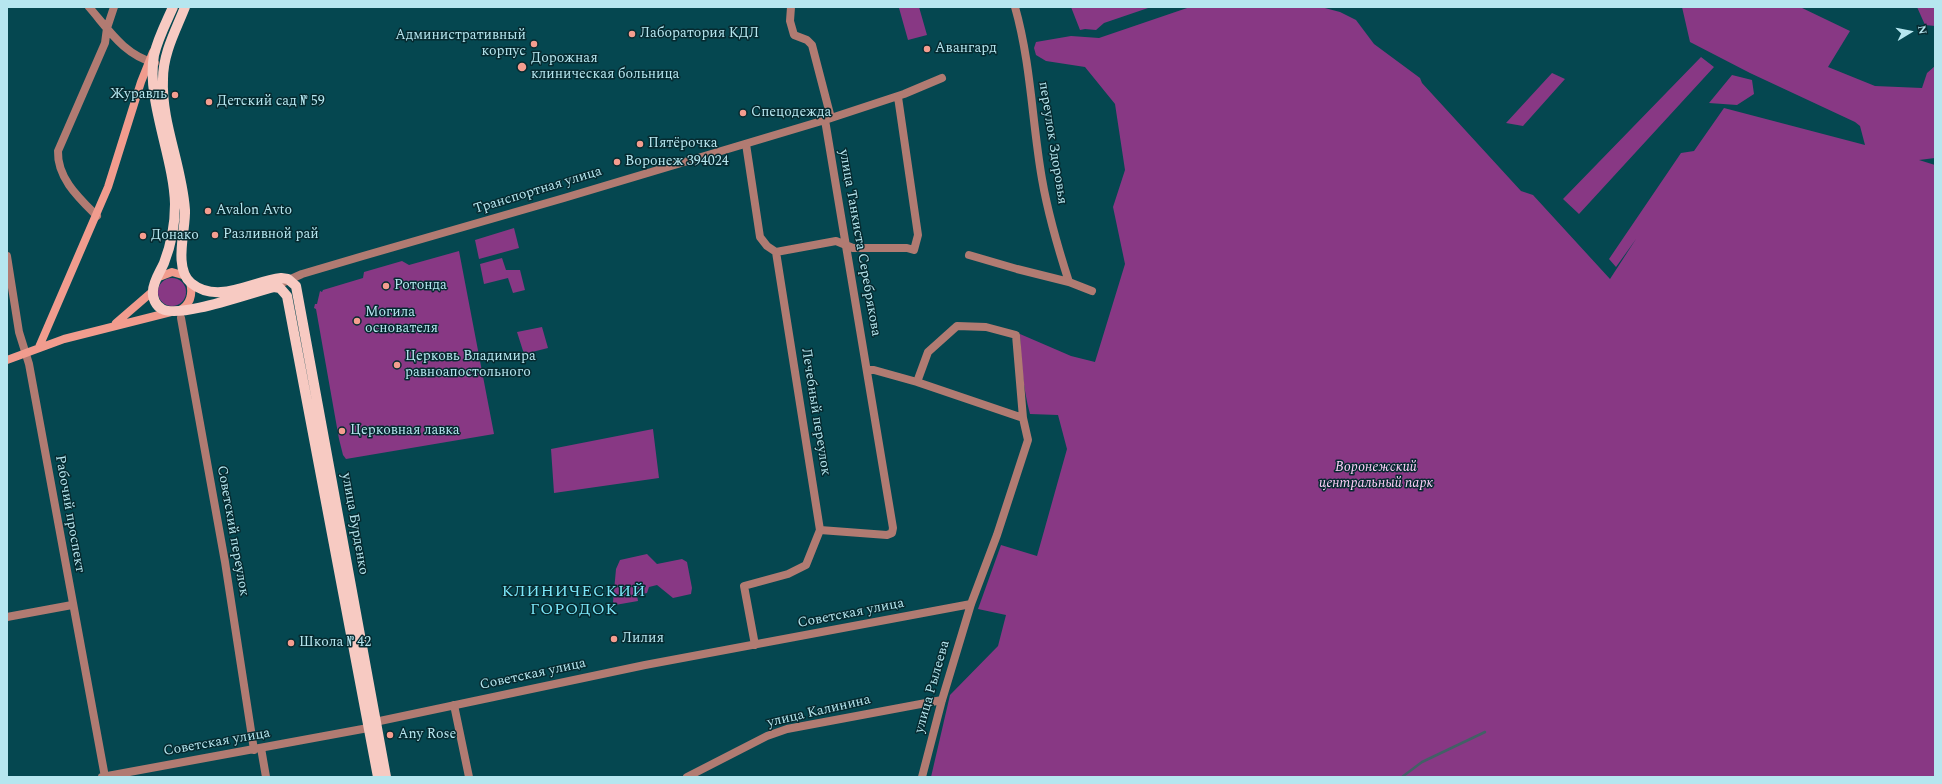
<!DOCTYPE html>
<html>
<head>
<meta charset="utf-8">
<style>
  body { margin:0 }
  #map { position:relative; width:1942px; height:784px; overflow:hidden; background:#054750; font-family:Spectral,serif }
  canvas { display:block }
  .frame { position:absolute; inset:0; border:8px solid #b6e6ef; pointer-events:none }
  .north { position:absolute; left:1890px; top:12px; width:40px; height:40px; -webkit-text-stroke:3px #062a30; paint-order:stroke; rotate:80deg; font-size:11px; font-weight:700; line-height:16px; text-align:center; color:#b6e6ef }
  .north::after { content:''; display:block; margin:auto; width:14px; height:18px; background:#b6e6ef; clip-path:polygon(50% 0,100% 100%,50% 72%,0 100%) }
</style>
</head>
<body>
<div id="map">
<canvas width="1942" height="784"></canvas>
<div class="frame"></div>
<div class="north">N</div>
</div>
<script>
const ctx = document.querySelector('canvas').getContext('2d');
ctx.lineJoin = 'round';
function fillPath(path, color) { ctx.fillStyle = color; ctx.fill(path, 'evenodd'); }
function stroke(path, color, width, dash) { ctx.strokeStyle = color; ctx.lineWidth = width; ctx.lineCap = dash ? 'butt' : 'round'; ctx.setLineDash(dash || []); ctx.stroke(path); }
function write(font, color, halo, rows, align = 'center') {
  ctx.font = font + ' Spectral,serif'; ctx.lineWidth = 3; ctx.setLineDash([]); ctx.textBaseline = 'middle'; ctx.strokeStyle = halo; ctx.fillStyle = color; for (const [text, x, y, turn = 0] of rows) {
    ctx.save(); ctx.translate(x, y); ctx.rotate((+turn || 0) * Math.PI / 180); ctx.textAlign = isNaN(turn) ? turn : align; if (halo) ctx.strokeText(text, 0, 0); ctx.fillText(text, 0, 0); ctx.restore();
  }
}
fillPath(new Path2D(`
  M904 7H919L927 35 908 40 899 8Z
  M1071 7H1151L1104 23 1096 30 1085 29 1080 30Z
  M1190 7H1321L1340 12 1356 20 1374 44 1420 78 1422 83 1521 191 1533 195 1610 279 1636 239 1616 267 1609 259 1681 153 1694 151 1724 108 1865 145 1860 126 1855 122 1750 73 1690 42 1682 7H1800L1850 31 1828 67 1875 86 1922 88 1927 73 1935 66V158L1919 160 1935 165V777H931L950 695 998 646 1006 615 978 609 1001 545 1037 556 1067 449 1058 415 1030 414C1023 388 1021 361 1020 334L1071 356 1095 362 1125 264 1113 207 1125 170 1115 104 1085 67 1046 61 1036 55 1034 48 1036 42 1071 36 1099 38Z
  M1917 7H1935V26L1925 25Z
  M1701 57 1714 67 1579 214 1563 199Z
  M1552 73 1565 79 1523 126 1506 123Z
  M1732 75 1752 80 1754 94 1737 105 1709 103Z
  M514 228 519 248 479 259 475 240Z
  M459 251 494 434 346 459 343 455 339 439 316 309 314 308 315 304H317L320 291 322 292 323 290 363 278 364 272 402 261 409 265Z
  M502 258 506 270H520L525 290 513 293 508 278 484 284 480 264Z
  M158 292a14 14 0 1 1 28 0a14 14 0 1 1-28 0Z
  M542 327 548 348 524 354 517 332Z
  M653 429 659 478 554 493 551 449Z
  M647 554 657 564 682 559 687 562 692 588 691 594 673 598 657 585 649 587 647 593 637 595 638 601 615 605 613 602 616 569 620 560Z`), '#883884');
stroke(new Path2D(`
  M1402 777 1422 762 1485 732`), '#426166', 2.5);
stroke(new Path2D(`
  M89 7C109 30 124 55 155 63
  M791 7 790 21 794 35 807 40 812 45 831 118
  M746 144 760 237 767 246 776 252 820 530 806 565 788 574 744 586 755 645
  M97 216C79 198 57 178 58 151L105 43 107 28 114 7
  M776 252 836 241 853 248H907L914 250 918 235 898 97
  M969 255 1017 269 1069 282C1058 248 1048 214 1042 179 1032 122 1031 63 1015 7
  M7 256 19 332 29 364 105 777
  M284 282 302 274 363 256 564 198 825 120 904 94 942 78
  M1069 282 1092 291
  M181 318 225 562 254 750
  M867 370H874L917 382 1023 418 1028 440 997 535 971 604 942 700 922 777
  M917 382 928 352 957 326 986 327 1016 335 1023 418
  M820 530 887 535 892 533 893 528 825 120
  M7 617 72 605
  M454 705 469 777
  M261 748 266 777
  M102 777 368 728 375 722 645 665 971 604
  M687 777 767 736 787 729 942 700`), '#b17b72', 8);
stroke(new Path2D(`
  M159 277 172 272 186 276
  M180 310C191 304 193 294 190 282
  M116 323 153 291
  M39 347 108 187 141 82 153 52
  M7 360 64 339 171 312`), '#f19c8e', 8);
stroke(new Path2D(`
  M173 7C166 23 158 38 154 55 146 99 174 158 175 204 175 224 171 245 164 263 160 272 153 282 153 291 152 298 156 306 162 309 180 319 252 292 274 287L280 288 287 296 378 777
  M185 7C176 30 163 53 163 79 161 123 182 165 185 210 186 229 173 268 191 283 218 305 252 281 281 278L288 279 296 286 386 777`), '#f7cac2', 10);
for (const [x, y, r, color] of [
  [632,34,4,"#f59d8f"],
  [534,44,4,"#f59d8f"],
  [927,49,4,"#f59d8f"],
  [522,67,5,"#f59d8f"],
  [175,95,4,"#f59d8f"],
  [209,102,4,"#f59d8f"],
  [743,113,4,"#f59d8f"],
  [640,144,4,"#f59d8f"],
  [617,162,4,"#f59d8f"],
  [208,211,4,"#f59d8f"],
  [215,235,4,"#f59d8f"],
  [143,236,4,"#f59d8f"],
  [386,286,4,"#f59d8f"],
  [357,321,4,"#f59d8f"],
  [397,365,4,"#f59d8f"],
  [342,431,4,"#f59d8f"],
  [614,639,4,"#f59d8f"],
  [291,643,4,"#f59d8f"],
  [390,735,4,"#f59d8f"]
]) { const dot = new Path2D(); dot.arc(x, y, r, 0, 2 * Math.PI); ctx.fillStyle = color; ctx.fill(dot); stroke(dot, '#062a30', 1.5); }
write('14px', '#b6e6ef', '#062a30', [
  ["Лаборатория КДЛ",640,34],
  ["Административный",526,36,"right"],
  ["корпус",526,52,"right"],
  ["Авангард",935,49],
  ["Дорожная",531,59],
  ["клиническая больница",531,75],
  ["Журавль",167,95,"right"],
  ["Детский сад № 59",217,102],
  ["Спецодежда",751,113],
  ["Пятёрочка",648,144],
  ["Воронеж 394024",625,162],
  ["Avalon Avto",216,211],
  ["Разливной рай",223,235],
  ["Донако",151,236],
  ["Ротонда",394,286],
  ["Могила",365,313],
  ["основателя",365,329],
  ["Церковь Владимира",405,357],
  ["равноапостольного",405,373],
  ["Церковная лавка",350,431],
  ["Лилия",622,639],
  ["Школа № 42",299,643],
  ["Any Rose",398,735]
], 'left');
write('14px', '#b6e6ef', '#062a30', [
  ["переулок Здоровья",1052,143,81],
  ["Транспортная улица",538,191,-17],
  ["улица Танкиста Серебрякова",859,243,80],
  ["Лечебный переулок",815,412,81],
  ["Рабочий проспект",69,514,80],
  ["улица Бурденко",354,524,80],
  ["Советский переулок",232,531,80],
  ["Советская улица",851,614,-11],
  ["Советская улица",533,675,-12],
  ["улица Рылеева",933,687,-74],
  ["улица Калинина",819,712,-13],
  ["Советская улица",217,743,-10]
]);
write('italic 14px', '#fed0f9', '#062a30', [
  ["Воронежский",1376,468],
  ["центральный парк",1376,484]
]);
ctx.letterSpacing = '1px';
write('16px', '#7ce7f9', '#062a30', [
  ["КЛИНИЧЕСКИЙ",574,593],
  ["ГОРОДОК",574,611]
]);
ctx.letterSpacing = '0px';
</script>
</body>
</html>
